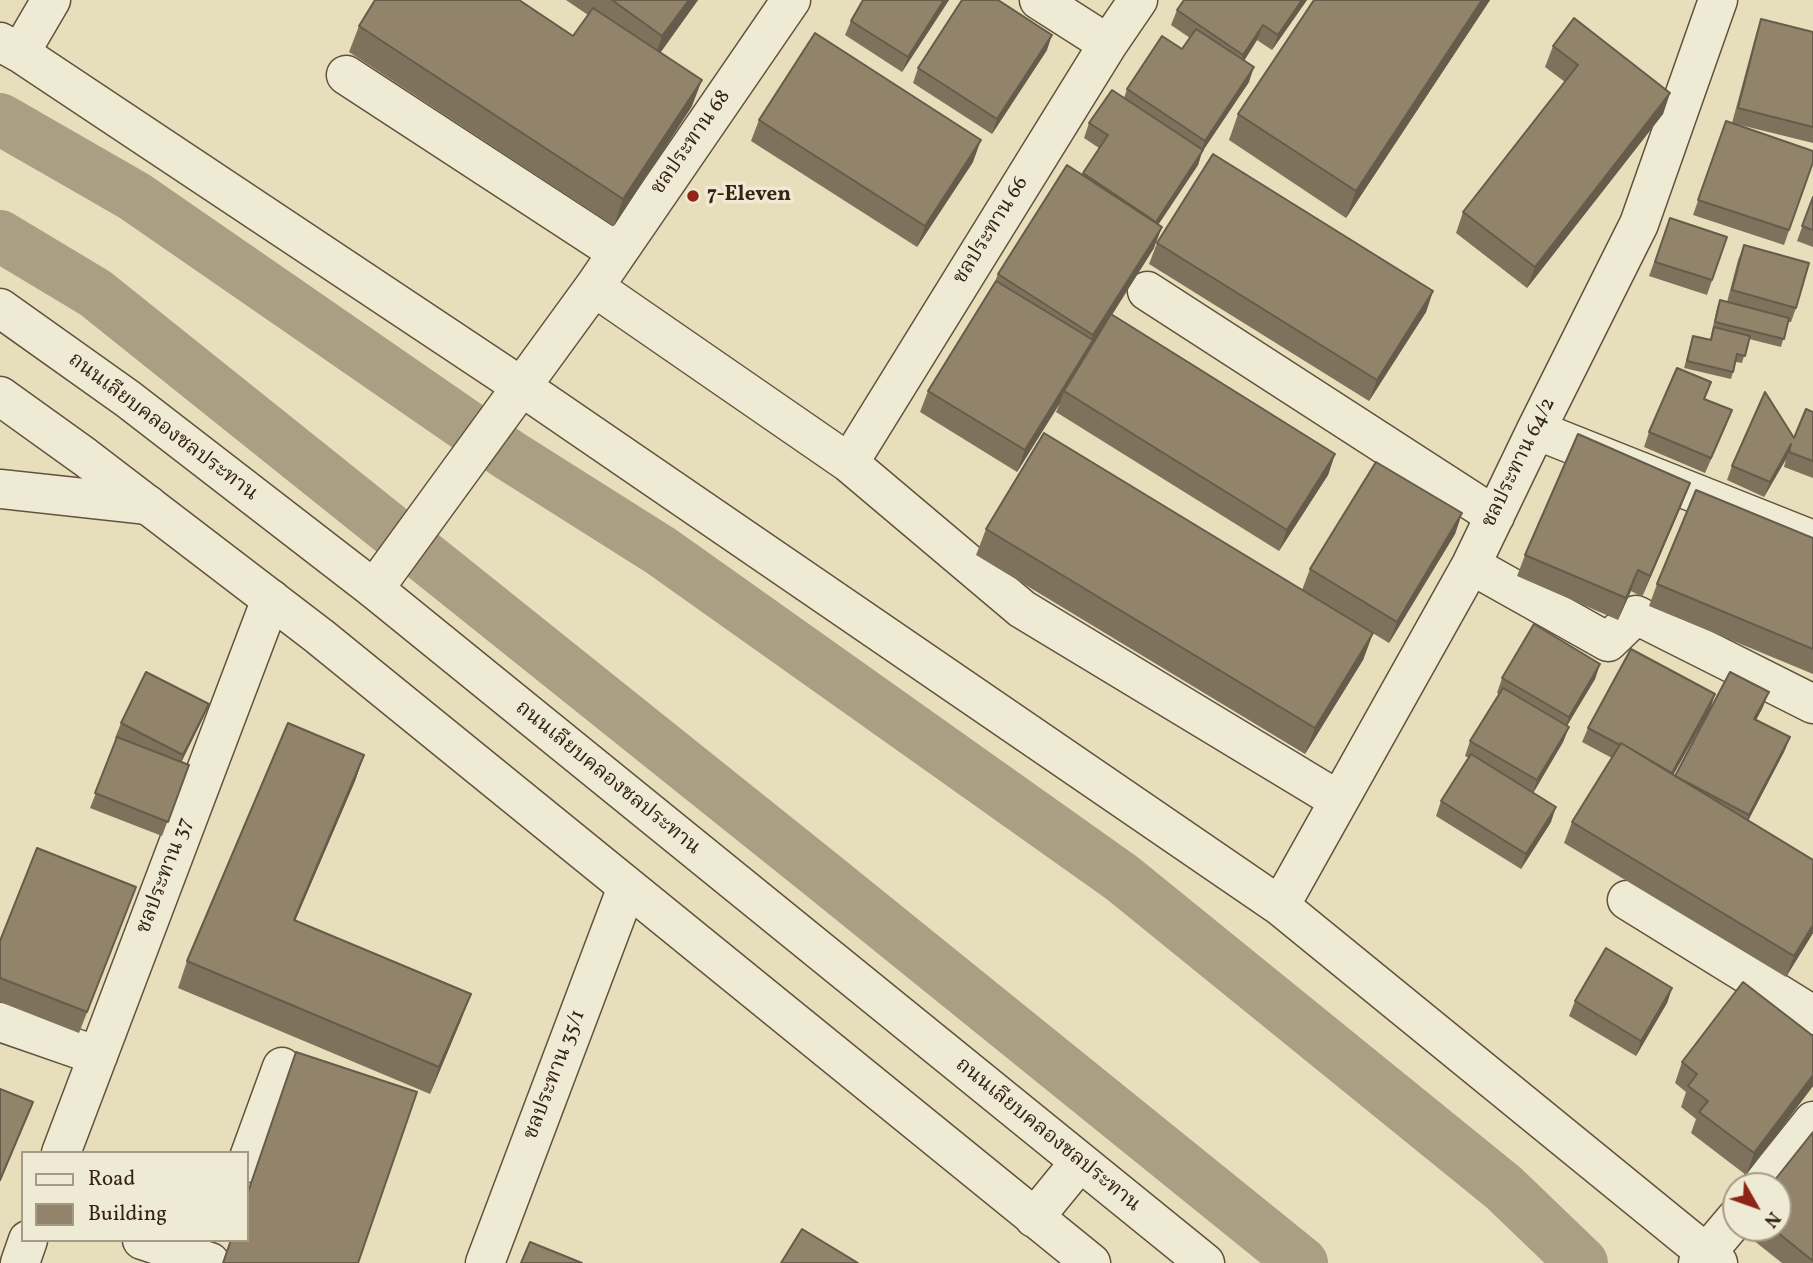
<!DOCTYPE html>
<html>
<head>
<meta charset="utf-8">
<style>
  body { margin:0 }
  #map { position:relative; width:1813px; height:1263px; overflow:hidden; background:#e7debc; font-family:Vollkorn,serif }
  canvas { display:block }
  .legend { position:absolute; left:21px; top:1151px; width:228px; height:91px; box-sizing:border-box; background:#efead3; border:2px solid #a59a86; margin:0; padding:9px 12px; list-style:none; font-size:21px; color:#352313 }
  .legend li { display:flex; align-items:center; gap:14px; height:35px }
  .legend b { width:35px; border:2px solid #a59a86 }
  .north { position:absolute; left:1722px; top:1172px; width:70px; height:70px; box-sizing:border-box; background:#efead3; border:2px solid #a59a86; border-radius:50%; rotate:130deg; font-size:19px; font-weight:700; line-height:28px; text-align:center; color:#352313 }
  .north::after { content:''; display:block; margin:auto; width:24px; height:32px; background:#8f2418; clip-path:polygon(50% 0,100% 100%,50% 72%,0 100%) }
</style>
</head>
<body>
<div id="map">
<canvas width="1813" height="1263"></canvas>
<ul class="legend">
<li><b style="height:9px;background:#efead3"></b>Road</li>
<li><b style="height:19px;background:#92846b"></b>Building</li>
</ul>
<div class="north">N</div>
</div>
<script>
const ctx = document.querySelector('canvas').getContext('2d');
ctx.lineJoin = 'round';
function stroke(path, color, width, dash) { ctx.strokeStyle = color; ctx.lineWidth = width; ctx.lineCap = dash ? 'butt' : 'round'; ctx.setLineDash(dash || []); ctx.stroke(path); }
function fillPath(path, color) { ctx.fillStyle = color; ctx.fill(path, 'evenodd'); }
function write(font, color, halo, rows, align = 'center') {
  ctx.font = font + ' Vollkorn,"Noto Serif Thai",serif'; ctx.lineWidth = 7; ctx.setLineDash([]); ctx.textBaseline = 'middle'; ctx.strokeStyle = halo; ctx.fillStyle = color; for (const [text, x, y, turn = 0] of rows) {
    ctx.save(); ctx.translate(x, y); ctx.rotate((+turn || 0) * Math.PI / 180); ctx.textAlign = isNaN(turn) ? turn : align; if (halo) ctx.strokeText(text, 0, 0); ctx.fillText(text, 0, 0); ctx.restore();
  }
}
stroke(new Path2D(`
  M0 119 134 196 509 455 661 551 1122 878 1504 1188 1582 1263
  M0 236 95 293 822 875 1302 1263`), '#aa9e83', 52);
const minor = new Path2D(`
  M1039 0 1108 44
  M0 42 20 53 522 387 1280 906 1718 1263
  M20 53 51 0
  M346 75 617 252
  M594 287 849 463 1022 609 1338 800
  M1147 291 1495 516
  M1536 430 1813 540
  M849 463 1108 44 1138 0
  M0 489 148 505
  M1471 565 1608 642 1636 615 1813 704
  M374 589 594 287 791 0
  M1627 900 1813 1015
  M1280 906 1471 565 1536 430 1639 224 1718 0
  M0 1022 98 1056
  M61 1153 271 599
  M247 1163 282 1067
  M1761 1186 1813 1121
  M142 1240 210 1262
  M20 1263 28 1240
  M485 1263 627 887
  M1698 1263 1736 1218`);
const tertiary = new Path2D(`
  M0 308 128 399 374 589 1205 1263
  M0 396 85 457 319 636 1091 1263
  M1034 1218 1079 1163`);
stroke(minor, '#62523d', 41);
stroke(tertiary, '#62523d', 41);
stroke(minor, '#efead3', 38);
stroke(tertiary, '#efead3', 38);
fillPath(new Path2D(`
  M566 0H698L660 53 692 106 614 226 349 52 359 26 573 36 588 15Z
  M863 0H949L902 72 845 35 851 21Z
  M1184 0H1307L1272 50 1257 40 1244 61 1249 82 1202 152 1198 165 1158 225 1154 248 1112 315 1335 454 1328 475 1279 551 1056 412 1060 403 1017 472 920 412 928 391 994 284 998 274 1082 175 1099 148 1084 138 1089 123 1124 98 1127 89 1182 49 1190 38 1171 25 1177 10Z
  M1490 0 1346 218 1229 140 1238 114Z
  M1761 19 1813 32V143L1732 123 1756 34Z
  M1553 46 1670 93 1663 114 1527 288 1456 233 1463 212 1565 82 1545 67Z
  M1047 50 992 134 913 83 918 68Z
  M759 120 973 162 917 247 751 141Z
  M1726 121 1813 162 1784 245 1693 215Z
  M1813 197V247L1797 241Z
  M1670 218 1727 237 1707 295 1649 276Z
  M1157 243 1433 291 1426 312 1369 401 1149 264Z
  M1744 245 1796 308 1791 322H1788L1781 347 1749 339 1742 363 1736 362 1731 379 1684 368 1693 336 1710 340 1717 308 1720 300 1727 302 1738 260Z
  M1705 399 1732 410 1705 473 1644 447 1649 432Z
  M1813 412V478L1784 467 1786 459 1764 497 1727 480 1732 466 1794 438Z
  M1682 504 1642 597 1631 591 1618 620 1517 576 1525 555Z
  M1462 513 1455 534 1389 643 1315 598 1373 633 1363 660 1305 754 976 555 986 529 1302 590 1310 569Z
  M1813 538V674L1649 606 1657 584Z
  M1600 664 1595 679 1567 726 1569 727 1563 742 1533 793 1551 822 1521 869 1436 816 1441 801 1469 758 1465 756 1470 741 1499 694 1497 693 1502 678Z
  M1715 694 1710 709 1673 775 1675 776 1763 707 1756 720 1790 737 1784 752 1748 821 1813 933 1786 977 1564 843 1572 822 1612 758 1582 742 1588 728Z
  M209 704 203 718 181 762 189 765 162 836 90 808 117 739 115 738 121 723Z
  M364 755 355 781 295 921 461 1020 430 1094 178 988 187 961Z
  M128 908 79 1033 0 1002V941Z
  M1672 988 1667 1003 1636 1056 1569 1016 1575 1001Z
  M1813 1036V1086L1746 1175 1691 1133 1696 1119 1681 1107 1686 1092 1675 1083 1682 1062Z
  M1813 1132V1263H1782L1743 1232 1744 1228H1778Z`), '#7e725c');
fillPath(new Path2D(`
  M689 0H698L653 63 662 36Z
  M944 0H949L902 72 908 57Z
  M1302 0H1307L1272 50 1278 35Z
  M1482 0H1490L1346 218 1356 191Z
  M1263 25 1257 40 1238 70 1243 55Z
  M1052 35 1047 50 992 134 997 119Z
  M1254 67 1249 82 1202 152 1198 165 1150 237 1156 222 1200 154 1205 141Z
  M702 80 692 106 614 226 623 199Z
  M1670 93 1663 114 1527 288 1535 267Z
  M981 140 973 162 917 247 925 226Z
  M1162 227 1154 248 1090 349 1064 391 1060 403 1017 472 1025 450 1089 347 1093 335Z
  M1433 291 1426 312 1369 401 1377 380Z
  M1732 410 1726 425 1705 473 1711 458Z
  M1791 444 1786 459 1764 497 1770 482Z
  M1335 454 1328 475 1279 551 1287 530Z
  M1690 483 1682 504 1642 597 1650 576Z
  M1462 513 1455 534 1389 643 1397 622Z
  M1638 570 1631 591 1618 620 1626 598Z
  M1373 633 1363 660 1305 754 1315 728Z
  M1600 664 1595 679 1563 732 1569 717Z
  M1769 692 1763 707 1749 733 1754 719Z
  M1715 694 1710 709 1666 788 1672 773Z
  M209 704 203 718 178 769 183 755Z
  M1569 727 1563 742 1532 795 1537 780Z
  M1790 737 1784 752 1743 830 1749 815Z
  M364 755 355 781 284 946 294 920Z
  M1556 807 1551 822 1521 869 1526 854Z
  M1813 925V933L1786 977 1794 956Z
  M1672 988 1667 1003 1636 1056 1641 1041Z
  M471 994 461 1020 430 1094 439 1067Z
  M1813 1075V1086L1746 1175 1754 1153Z
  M33 1102 27 1117 0 1182V1180Z`), '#665c4b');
const building = new Path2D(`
  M375 0H519L573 36 593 8 702 80 623 199 359 26Z
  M612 0H689L662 36Z
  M863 0H944L908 57 851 21Z
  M962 0H998L1052 35 997 119 918 68Z
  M1184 0H1302L1278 35 1263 25 1243 55 1177 10Z
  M1314 0H1482L1356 191 1238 114Z
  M1574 18 1670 93 1535 267 1463 212 1578 65 1553 46Z
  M1761 19 1813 32V127L1738 108Z
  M1196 29 1254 67 1205 141 1127 89 1162 36 1182 49Z
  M815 33 981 140 925 226 759 120Z
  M1112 90 1203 150 1156 222 1083 173 1108 135 1089 123Z
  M1726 121 1813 151V162L1789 230 1698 200Z
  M1213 154 1433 291 1377 380 1157 243Z
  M1067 165 1162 227 1093 335 998 274Z
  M1813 197V230L1802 226Z
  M1670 218 1727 237 1712 280 1655 262Z
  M1744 245 1809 263 1796 308 1732 290Z
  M996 281 1093 340 1025 450 928 391Z
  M1720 300 1789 318 1784 339 1715 322Z
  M1111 314 1335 454 1287 530 1064 391Z
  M1714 327 1750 336 1745 356 1737 354 1733 372 1687 361 1693 336 1711 340Z
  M1677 368 1711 382 1704 399 1732 410 1711 458 1649 432Z
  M1765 392 1794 438 1806 409 1813 412V461L1789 452 1791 444 1770 482 1732 466Z
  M1044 433 1373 633 1315 728 986 529Z
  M1578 434 1690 483 1650 576 1638 570 1626 598 1525 555Z
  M1376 462 1462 513 1397 622 1310 569Z
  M1696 490 1813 538V649L1657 584Z
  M1534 624 1600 664 1569 717 1502 678Z
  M1631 649 1715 694 1672 773 1621 743 1620 745 1588 728Z
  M146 672 209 704 183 755 121 723Z
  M1730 672 1769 692 1754 719 1790 737 1749 815 1675 776Z
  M1503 688 1569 727 1537 780 1470 741Z
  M288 723 364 755 294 920 471 994 439 1067 187 961Z
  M117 737 189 765 168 822 95 793Z
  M1621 743 1813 860V925L1794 956 1572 822Z
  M1471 754 1556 807 1526 854 1441 801Z
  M37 848 136 887 87 1012 0 978V941Z
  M1606 948 1672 988 1641 1041 1575 1001Z
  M1743 982 1813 1036V1075L1754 1153 1699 1112 1708 1101 1688 1086 1697 1074 1682 1062Z
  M296 1052 417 1092 358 1263H223L231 1240H247V1195Z
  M0 1089 33 1102 0 1180Z
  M1813 1132V1261L1772 1228H1778V1186H1770Z
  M802 1229 858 1263H781Z
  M530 1242 582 1263H521Z`);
fillPath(building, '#92846b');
stroke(building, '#665c4b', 2);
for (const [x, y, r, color] of [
  [693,196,7,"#8f2418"]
]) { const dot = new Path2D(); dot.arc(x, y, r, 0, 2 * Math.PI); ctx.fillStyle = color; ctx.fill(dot); stroke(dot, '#efead3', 2.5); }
write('21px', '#352313', '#efead3', [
  ["ชลประทาน 68",692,143,-55],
  ["ชลประทาน 66",992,231,-58],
  ["ถนนเลียบคลองชลประทาน",162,428,37],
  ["ชลประทาน 64/2",1520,463,-64],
  ["ถนนเลียบคลองชลประทาน",607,779,39],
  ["ชลประทาน 37",166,876,-69],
  ["ชลประทาน 35/1",556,1075,-69],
  ["ถนนเลียบคลองชลประทาน",1047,1136,39]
]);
write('bold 21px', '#352313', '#efead3', [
  ["7-Eleven",707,196]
], 'left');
</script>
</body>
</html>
